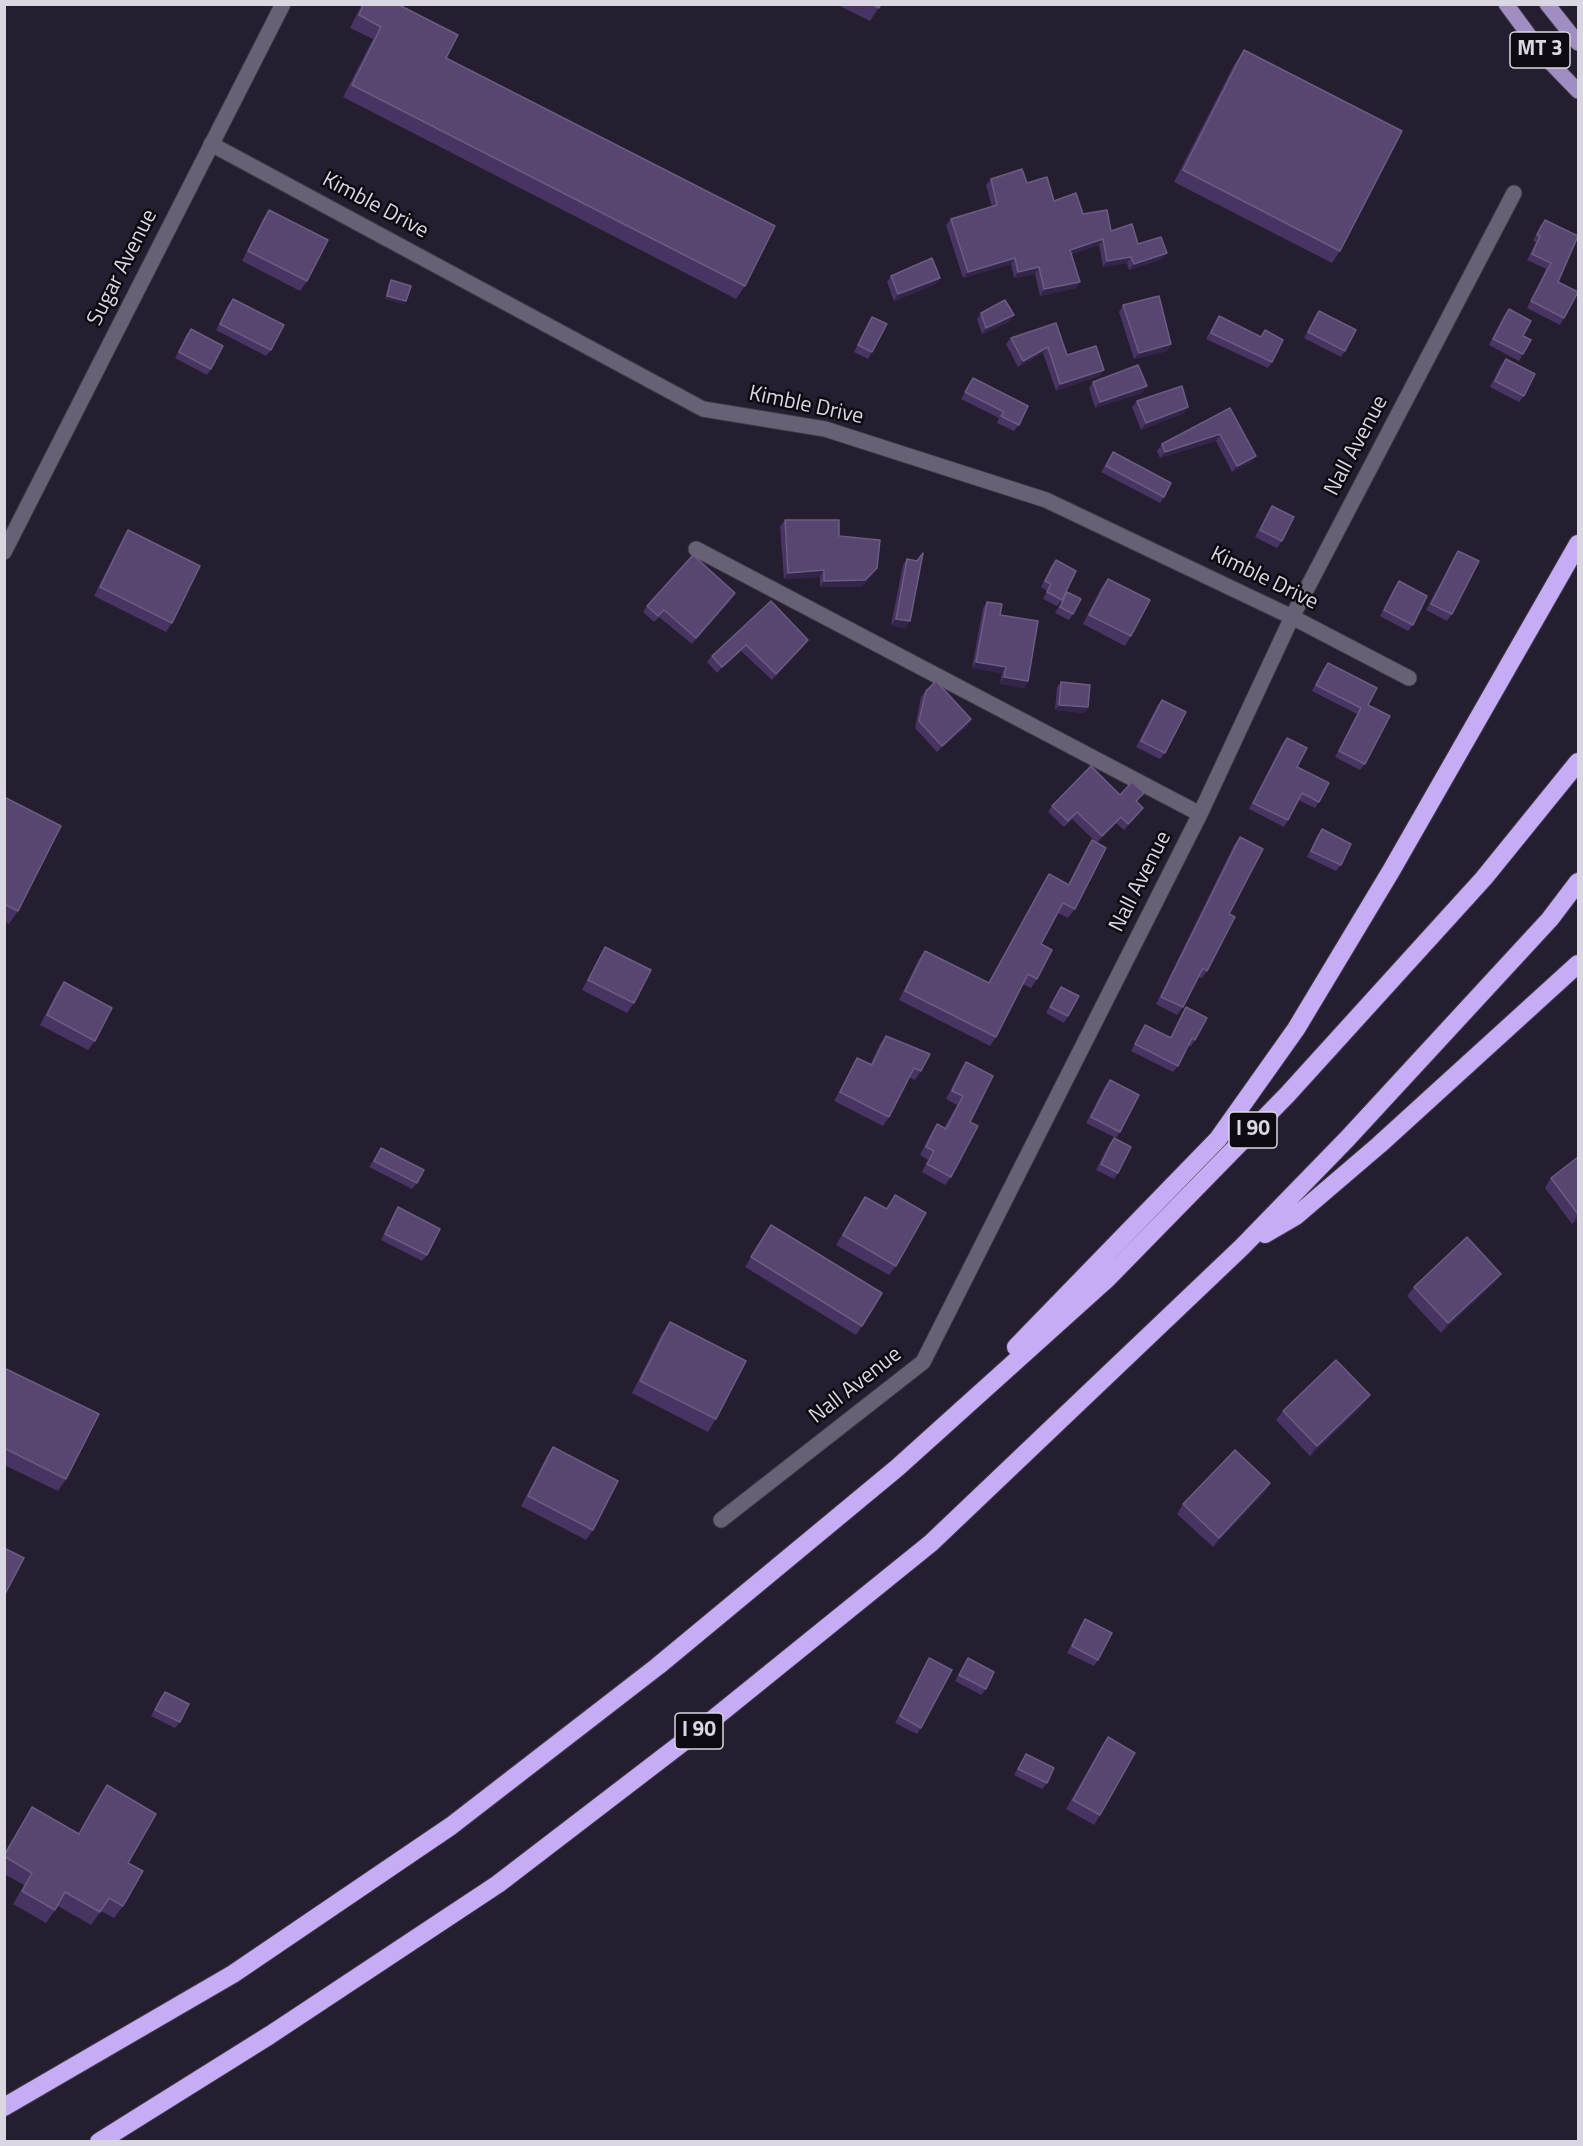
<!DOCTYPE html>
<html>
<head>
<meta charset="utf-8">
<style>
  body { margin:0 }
  #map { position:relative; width:1583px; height:2146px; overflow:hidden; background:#251e30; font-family:"Titillium Web",sans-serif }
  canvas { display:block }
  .frame { position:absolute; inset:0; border:6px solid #dad6e2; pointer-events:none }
</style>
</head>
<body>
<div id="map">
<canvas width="1583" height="2146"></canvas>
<div class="frame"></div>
</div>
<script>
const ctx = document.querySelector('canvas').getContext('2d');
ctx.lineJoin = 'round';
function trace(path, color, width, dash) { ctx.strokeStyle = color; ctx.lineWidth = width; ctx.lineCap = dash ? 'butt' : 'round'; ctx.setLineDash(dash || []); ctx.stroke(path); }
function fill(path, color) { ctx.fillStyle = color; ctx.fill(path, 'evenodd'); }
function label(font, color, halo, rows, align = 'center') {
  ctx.font = font + ' "Titillium Web",sans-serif'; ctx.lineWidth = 5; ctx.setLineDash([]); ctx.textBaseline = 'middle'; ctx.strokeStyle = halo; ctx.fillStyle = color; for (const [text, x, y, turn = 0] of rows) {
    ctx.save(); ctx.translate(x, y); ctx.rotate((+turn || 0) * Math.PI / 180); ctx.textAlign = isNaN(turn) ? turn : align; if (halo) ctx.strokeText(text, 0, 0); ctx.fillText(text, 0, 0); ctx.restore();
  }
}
const street = new Path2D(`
  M211,144L703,409L825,429L1046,500L1292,617L1409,678
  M696,549L1200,814
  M721,1520L923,1362L1200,814L1292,617L1514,193`);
const secondary = new Path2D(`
  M4,552L283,4`);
const primary = new Path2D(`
  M1506,4L1545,57L1578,91
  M1547,4L1578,43`);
const highway = new Path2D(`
  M1265,1234L1296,1216L1379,1145L1578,964
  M1016,1347L1218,1139L1296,1029L1391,871L1578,544
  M4,2107L233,1974L451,1826L658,1666L897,1468L1108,1278L1287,1095L1484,878L1578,762
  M99,2142L270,2035L498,1884L712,1720L931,1543L1242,1247L1347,1139L1550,919L1578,882`);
trace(street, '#3f3948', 17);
trace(secondary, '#3f3948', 17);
trace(primary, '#3f3948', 17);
trace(highway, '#3f3948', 20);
trace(street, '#686176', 15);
trace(secondary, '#686176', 15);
trace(primary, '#a08ec2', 15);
trace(highway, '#c6acf5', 18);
fill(new Path2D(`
  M362,4H397L446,58L745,286L736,299L343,97L373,39L350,28Z
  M836,4H881L870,21Z
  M1244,50L1340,251L1332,263L1174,182L1235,63Z
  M991,179L1027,183L1054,201L1083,214L1111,231L1138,244L1162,259L1129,270L1127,263L1103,267L1099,245L1072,254L1076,288L1040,296L1035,274L1014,278L1011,264L963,278L946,225L951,219L992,207L986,185Z
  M269,210L307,281L300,291L242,261L263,219Z
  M1545,220L1564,318L1560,325L1527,308L1546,269L1527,260L1536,242L1533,241L1540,226Z
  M891,276L936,284L894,301L887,282Z
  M391,280L406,301L404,304L385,299L389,283Z
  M233,299L271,350L266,356L216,330L228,305Z
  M1123,305L1171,344L1167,351L1134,359L1119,312Z
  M1509,309L1523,336V354L1519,361L1489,345L1504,315Z
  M1319,311L1345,351L1341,357L1304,338L1314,318Z
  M981,313L1009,322L982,334L977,319Z
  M1219,316L1260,337L1265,330L1272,362L1268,368L1206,339L1215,322Z
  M872,317V352L868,359L854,352L868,323Z
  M1056,323L1067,355L1104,370L1099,376L1056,391L1043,353L1018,367L1006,344L1011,338Z
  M191,329L211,369L207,375L175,358L186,335Z
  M1506,359L1524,396L1519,402L1490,387L1501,365Z
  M973,378L1019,425L1014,431L997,423L999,418L961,399Z
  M1093,382L1142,393L1095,408L1089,388Z
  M1137,401L1188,407L1184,413L1141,430L1132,407Z
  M1230,408L1256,456L1251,462L1232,472L1216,441L1160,458L1157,451L1162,444Z
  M1113,452L1164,497L1160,503L1101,472Z
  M1272,506L1282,541L1277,548L1255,537L1268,512Z
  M785,520L839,536L873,574L861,587H820V577L784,579L780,526Z
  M128,530L172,623L166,632L94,596L122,540Z
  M1458,551L1452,614L1447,621L1426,610L1454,557Z
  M907,559L906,628L891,625L903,565Z
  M1056,560L1062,600L1057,606L1043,599L1047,591L1041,587L1051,566Z
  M1108,579L1131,636L1125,646L1083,624L1101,588Z
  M1399,581L1413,625L1408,631L1380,616L1394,588Z
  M1067,592L1073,614L1069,620L1055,613Z
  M731,600L692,644L659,617L654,622L643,612L647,606Z
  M771,601L808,640L804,646L772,680L741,651L717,673L707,662L712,656Z
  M987,602L1000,615L1028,681L1024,688L1000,684L1002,673L972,668L983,608Z
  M1328,663L1368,705L1365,764L1360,770L1335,757L1357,714L1312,691L1323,669Z
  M1061,682L1088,707L1084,713L1055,710L1057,687Z
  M926,691L971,719L967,726L937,752L915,728L921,697Z
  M1162,700L1165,753L1160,759L1136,747L1157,706Z
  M1287,738L1297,767L1319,802L1315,808L1298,800L1288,820L1284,827L1249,809L1282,744Z
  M1120,795L1139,799L1137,802L1143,808L1139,814L1124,830L1116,823L1097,843L1072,819L1064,827L1048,812L1052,806Z
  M4,797L18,911L9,924L4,921Z
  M1322,829L1341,865L1336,871L1307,857L1317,836Z
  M1240,837L1229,914L1207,971L1202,978L1198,977L1183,1007L1177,1015L1156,1004L1234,845Z
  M1092,840L1075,909L1068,918L1058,913L1041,944L1037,979L1031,988L1023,984L996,1037L990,1046L899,1000L919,959L925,951L988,983L1043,883L1049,874L1068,884L1086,849Z
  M605,947L634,1003L627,1013L582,990L599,957Z
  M64,982L95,1041L88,1050L40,1025L57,992Z
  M1061,987L1068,1016L1064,1023L1046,1013Z
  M1186,1007L1195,1040L1191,1046L1188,1045L1178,1066L1173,1072L1131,1051L1141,1031L1145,1025L1170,1037L1182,1013Z
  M886,1036L921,1071L915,1080L909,1077L889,1117L883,1126L834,1101L852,1067L857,1058L870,1065L880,1044Z
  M966,1062L970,1122L951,1177L945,1185L922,1172L928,1160L920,1155L931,1133L937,1124L944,1128L957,1105L946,1099L960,1071Z
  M1110,1080L1120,1132L1116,1138L1086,1123L1105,1086Z
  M1114,1138L1118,1173L1114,1179L1096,1170L1109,1144Z
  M381,1148L417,1183L412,1189L369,1167Z
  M1578,1157V1220L1572,1224L1545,1188L1551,1178Z
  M895,1195L896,1266L889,1275L836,1245L859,1206L865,1197L886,1208Z
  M398,1207L427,1255L422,1261L381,1240L394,1214Z
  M771,1225L862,1326L856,1335L745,1267Z
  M1501,1274L1494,1283L1441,1333L1407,1296L1414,1287Z
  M670,1322L716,1419L708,1432L632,1393L661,1335Z
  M4,1368L66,1479L58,1491L4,1465Z
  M1364,1404L1310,1456L1276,1420L1283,1411Z
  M553,1447L593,1530L586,1540L521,1506L547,1456Z
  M1270,1483L1264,1493L1213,1547L1177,1514L1183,1504Z
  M1085,1619L1098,1660L1094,1666L1067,1653L1081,1625Z
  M929,1658L921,1728L917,1734L895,1723L925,1665Z
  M968,1658L986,1689L981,1695L955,1681Z
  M165,1692L180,1722L175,1728L151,1716L160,1698Z
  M1108,1737L1100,1815L1094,1825L1066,1809L1101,1747Z
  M1026,1754L1047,1783L1042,1789L1014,1775Z
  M107,1785L128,1863L123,1906L114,1918L101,1911L91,1925L58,1906L46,1923L13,1904L24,1885L4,1874V1853L24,1820L32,1807L78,1834L98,1798Z`), '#473463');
fill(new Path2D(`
  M1103,239L1099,245L1066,256L1070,250Z
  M1167,253L1162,259L1129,270L1134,264Z
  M1131,257L1127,263L1103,267L1107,261Z
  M1015,258L1011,264L963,278L968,272Z
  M1039,267L1035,274L1014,278L1018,272Z
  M940,278L936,284L894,301L898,294Z
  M1080,282L1076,288L1040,296L1044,289Z
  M387,296L406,301L404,304L385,299Z
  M1014,315L1009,322L982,334L986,328Z
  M1171,344L1167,351L1134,359L1139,353Z
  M1048,347L1043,353L1018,367L1023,361Z
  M1104,370L1099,376L1056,391L1060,384Z
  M1147,386L1142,393L1095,408L1100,402Z
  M1188,407L1184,413L1141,430L1146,423Z
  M1220,434L1216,441L1160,458L1165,452Z
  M1256,456L1251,462L1232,472L1237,466Z
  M877,568L873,574L861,587H820L824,581Z
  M824,570L820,577L784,579L788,573Z
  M735,593L731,600L692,644L696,638Z
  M896,619L910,621L906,628L891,625Z
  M808,640L804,646L772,680L776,674Z
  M746,645L741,651L717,673L722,667Z
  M976,662L1006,667L1002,673L972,668Z
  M1004,677L1028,681L1024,688L1000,684Z
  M1059,705L1088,707L1084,713L1055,710Z
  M971,719L967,726L937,752L942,746Z
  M1143,808L1139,814L1124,830L1128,824Z
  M1121,817L1116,823L1097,843L1102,836Z
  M1578,1215V1220L1572,1224Z
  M1501,1274L1494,1283L1441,1333L1448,1323Z
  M1370,1395L1364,1404L1310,1456L1317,1446Z
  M1270,1483L1264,1493L1213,1547L1219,1538Z`), '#332449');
const building = new Path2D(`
  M364,4H397L458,35L446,58L775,226L745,286L352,85L381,27L359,15Z
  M871,4H881L879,8Z
  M1244,50L1402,131L1340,251L1183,170Z
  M1022,169L1027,183L1047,177L1054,201L1076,193L1083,214L1107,210L1111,231L1132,224L1138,244L1161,237L1167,253L1134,264L1131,257L1107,261L1103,239L1070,250L1080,282L1044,289L1039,267L1018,272L1015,258L968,272L951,219L997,205L991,179Z
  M269,210L328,240L307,281L248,251Z
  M1545,220L1578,236L1558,282L1578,292L1564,318L1531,301L1551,263L1532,254L1540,236L1537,235Z
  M932,258L940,278L898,294L891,276Z
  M391,280L411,286L406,301L387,296Z
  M1159,296L1171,344L1139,353L1123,305Z
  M233,299L284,325L271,350L220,324Z
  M1005,300L1014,315L986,328L981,313Z
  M1509,309L1531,321L1523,336L1531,340L1523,354L1493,339Z
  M1319,311L1356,330L1345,351L1308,332Z
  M1219,316L1261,337L1265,330L1283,340L1272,362L1211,333Z
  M872,317L887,324L872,352L858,345Z
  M1056,323L1067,355L1096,346L1104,370L1060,384L1048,347L1023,361L1011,338Z
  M191,329L223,346L211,369L179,352Z
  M1506,359L1535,374L1524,396L1495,381Z
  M1138,365L1147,386L1100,402L1093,382Z
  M973,378L1028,406L1019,425L1001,416L1004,412L965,392Z
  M1182,386L1188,407L1146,423L1137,401Z
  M1230,408L1256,456L1237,466L1220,434L1165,452L1162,444Z
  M1113,452L1171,483L1164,497L1106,466Z
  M1272,506L1294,517L1282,541L1260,530Z
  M785,520H839V536L880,540L877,568L865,580L824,581V570L788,573Z
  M128,530L200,566L172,623L100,587Z
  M1458,551L1479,561L1452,614L1431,604Z
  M923,553L910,621L896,619L907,559L917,561Z
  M693,555L735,593L696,638L664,610L658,616L647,606Z
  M1056,560L1076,571L1062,600L1047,592L1051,584L1045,581Z
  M1108,579L1150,600L1131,636L1089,615Z
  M1399,581L1427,596L1413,625L1384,610Z
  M1067,592L1081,599L1073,614L1060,607Z
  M771,601L808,640L776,674L746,645L722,667L712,656Z
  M987,602L1002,604L1000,615L1038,621L1028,681L1004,677L1006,667L976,662Z
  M1328,663L1377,688L1368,705L1390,716L1365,764L1339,751L1361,708L1316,685Z
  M936,681L971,719L942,746L919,721L926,691Z
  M1061,682L1090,685L1088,707L1059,705Z
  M1162,700L1186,712L1165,753L1141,741Z
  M1287,738L1307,748L1297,767L1329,783L1319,802L1302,793L1288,820L1253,803Z
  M1091,766L1120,795L1132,782L1144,793L1136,801L1143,808L1128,824L1121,817L1102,836L1077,812L1068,821L1052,806Z
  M4,797L61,826L18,911L4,904Z
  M1322,829L1351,844L1341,865L1311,851Z
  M1240,837L1263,849L1229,914L1235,917L1207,971L1203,968L1183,1007L1161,997Z
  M1092,840L1106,848L1075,909L1063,903L1041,944L1052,950L1037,979L1028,974L996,1037L905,991L925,951L989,983L1049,874L1069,885Z
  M605,947L651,970L634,1003L588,980Z
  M64,982L112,1008L95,1041L47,1015Z
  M1061,987L1079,996L1068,1016L1050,1007Z
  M1186,1007L1207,1018L1195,1040L1192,1038L1178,1066L1135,1044L1145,1025L1171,1038Z
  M886,1036L930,1054L921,1071L914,1068L889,1117L840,1092L857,1058L872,1065Z
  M966,1062L993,1076L970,1122L978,1126L951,1177L927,1164L934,1151L926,1147L937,1124L946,1129L963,1096L952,1091Z
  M1110,1080L1139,1095L1120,1132L1091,1117Z
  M1114,1138L1131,1147L1118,1173L1101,1164Z
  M381,1148L424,1170L417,1183L374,1161Z
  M1578,1157V1214L1551,1178Z
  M895,1195L926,1213L896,1266L843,1235L865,1197L887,1209Z
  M398,1207L440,1229L427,1255L385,1234Z
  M771,1225L882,1293L862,1326L751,1257Z
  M1467,1237L1501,1274L1448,1323L1414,1287Z
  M670,1322L746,1361L716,1419L640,1381Z
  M1336,1360L1370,1395L1317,1446L1283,1411Z
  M4,1368L99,1414L66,1479L4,1448Z
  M553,1447L618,1481L593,1530L528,1496Z
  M1235,1450L1270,1483L1219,1538L1183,1504Z
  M4,1548L24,1558L4,1596Z
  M1085,1619L1112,1633L1098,1660L1072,1646Z
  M929,1658L952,1670L921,1728L900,1716Z
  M968,1658L994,1672L986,1689L959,1675Z
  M165,1692L189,1704L180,1722L155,1710Z
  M1108,1737L1135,1753L1100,1815L1073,1800Z
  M1026,1754L1054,1768L1047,1783L1018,1769Z
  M107,1785L156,1814L128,1863L143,1871L123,1906L109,1898L100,1912L65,1892L55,1910L22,1891L32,1873L4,1856L32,1807L79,1834Z`);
fill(building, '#574670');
trace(building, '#6b5c82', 1.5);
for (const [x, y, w] of [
  [1540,50,60],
  [1253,1130,48],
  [699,1731,48]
]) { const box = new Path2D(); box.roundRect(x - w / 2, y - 18, w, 36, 4.5); ctx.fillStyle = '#0d0a12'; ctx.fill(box); trace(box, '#dad6e2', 1.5); }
label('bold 21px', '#dad6e2', null, [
  ["MT 3",1540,50],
  ["I 90",1253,1130],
  ["I 90",699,1731]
]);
label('22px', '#dad6e2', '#0d0a12', [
  ["Kimble Drive",375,206,28],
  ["Sugar Avenue",123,268,-63],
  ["Kimble Drive",806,406,12],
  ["Nall Avenue",1357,446,-62],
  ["Kimble Drive",1264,579,26],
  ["Nall Avenue",1141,882,-63],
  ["Nall Avenue",856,1386,-38]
]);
</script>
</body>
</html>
